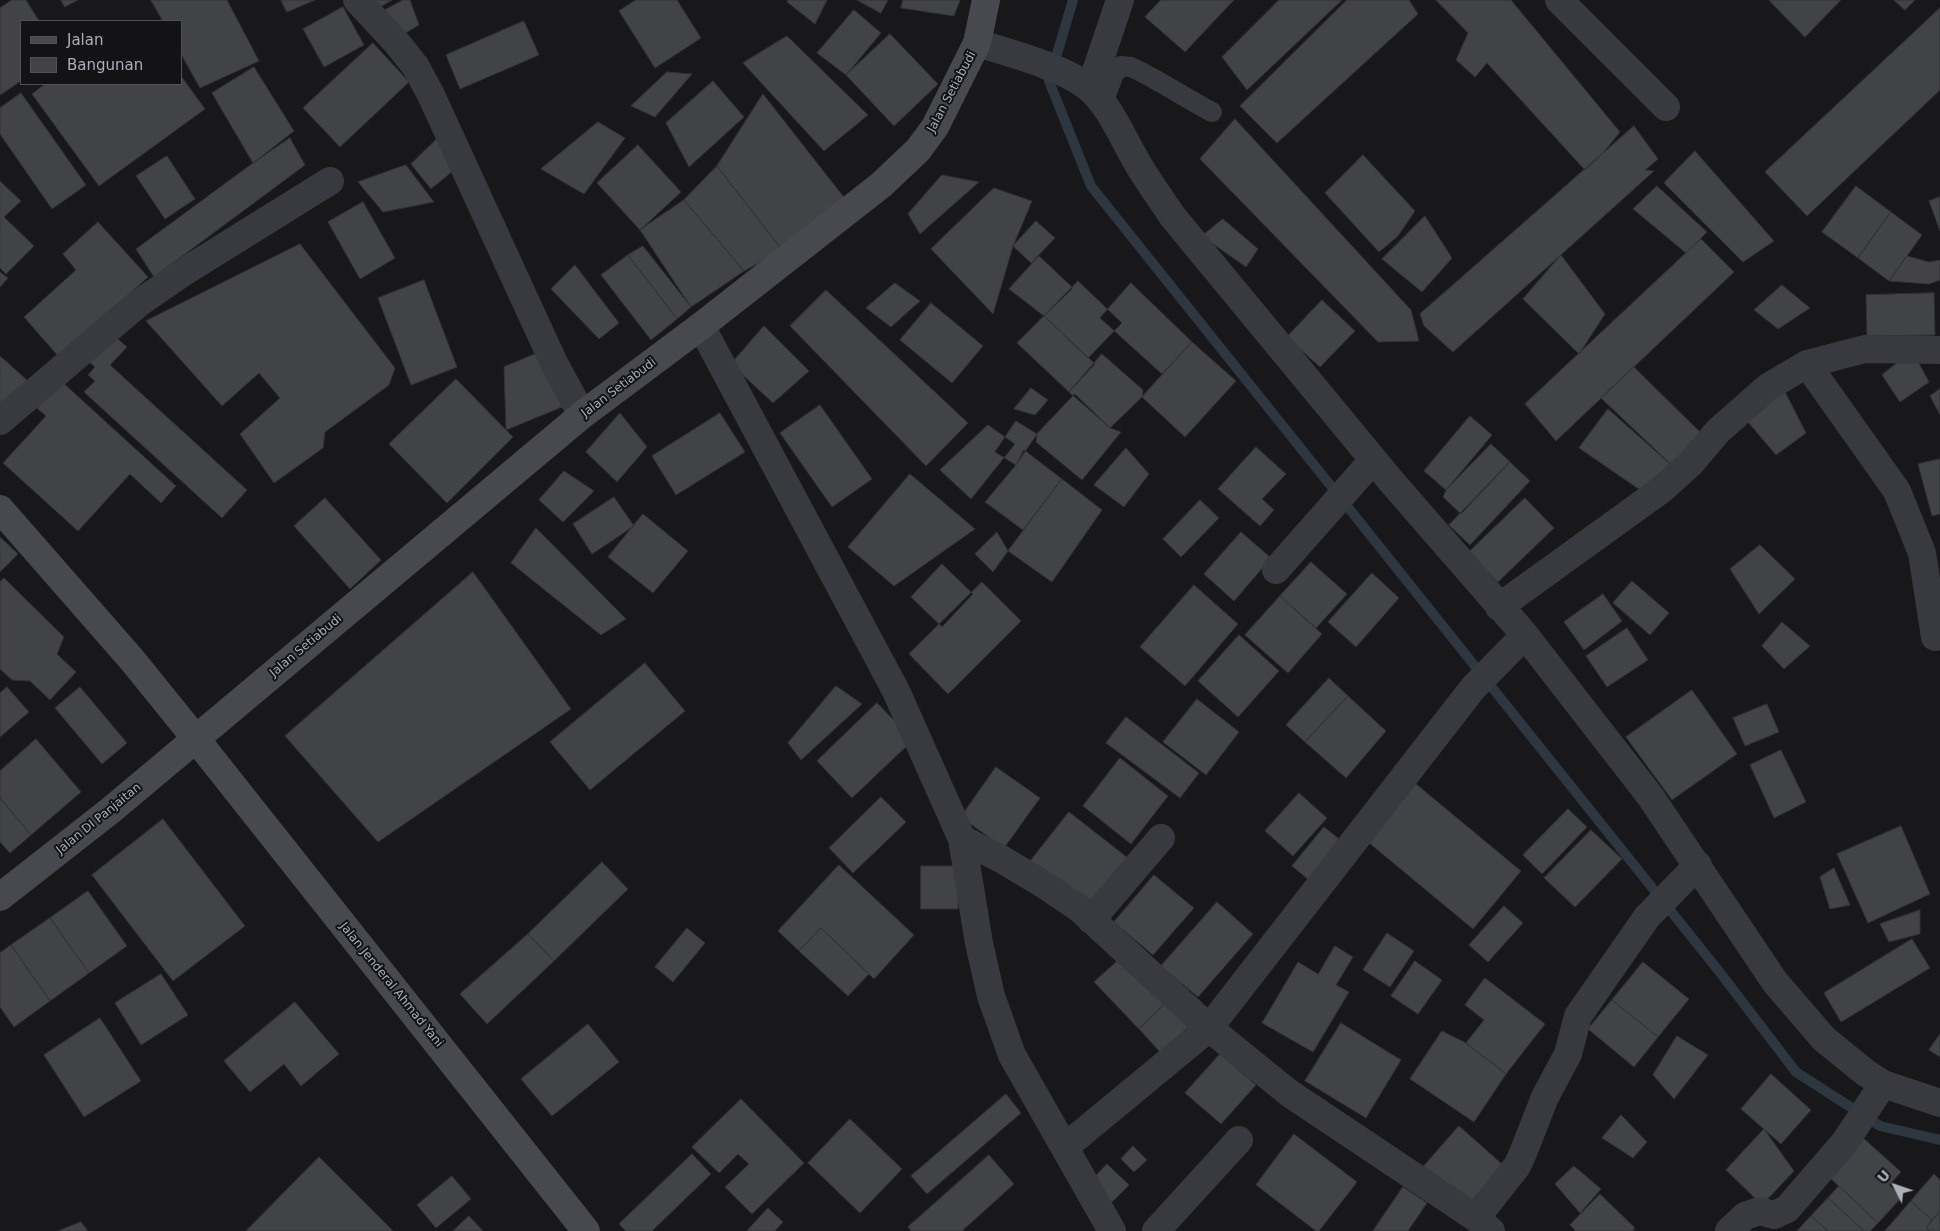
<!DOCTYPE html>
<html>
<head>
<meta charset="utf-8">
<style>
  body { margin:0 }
  #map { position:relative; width:1940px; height:1231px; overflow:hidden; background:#18181a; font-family:"DejaVu Sans",sans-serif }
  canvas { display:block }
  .legend { position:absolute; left:20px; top:20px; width:162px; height:65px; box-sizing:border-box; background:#131315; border:1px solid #4f5157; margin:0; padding:6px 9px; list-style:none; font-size:15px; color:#aaafba }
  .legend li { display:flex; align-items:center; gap:10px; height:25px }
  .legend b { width:25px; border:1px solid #4f5157 }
  .north { position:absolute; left:1870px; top:1161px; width:50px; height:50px; -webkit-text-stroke:4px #131315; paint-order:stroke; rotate:311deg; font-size:14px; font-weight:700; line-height:20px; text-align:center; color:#aaafba }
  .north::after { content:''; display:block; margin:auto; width:18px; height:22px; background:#aaafba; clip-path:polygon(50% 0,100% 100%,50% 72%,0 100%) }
</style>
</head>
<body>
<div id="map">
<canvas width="1940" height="1231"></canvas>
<ul class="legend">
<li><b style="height:6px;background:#47494f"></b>Jalan</li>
<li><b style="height:14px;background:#424347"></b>Bangunan</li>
</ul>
<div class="north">U</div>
</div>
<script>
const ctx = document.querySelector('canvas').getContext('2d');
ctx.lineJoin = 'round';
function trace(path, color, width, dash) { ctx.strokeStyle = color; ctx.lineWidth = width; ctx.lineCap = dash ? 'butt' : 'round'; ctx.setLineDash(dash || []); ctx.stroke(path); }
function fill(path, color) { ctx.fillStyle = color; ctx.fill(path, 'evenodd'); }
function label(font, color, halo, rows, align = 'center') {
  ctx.font = font + ' "DejaVu Sans",sans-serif'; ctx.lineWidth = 4; ctx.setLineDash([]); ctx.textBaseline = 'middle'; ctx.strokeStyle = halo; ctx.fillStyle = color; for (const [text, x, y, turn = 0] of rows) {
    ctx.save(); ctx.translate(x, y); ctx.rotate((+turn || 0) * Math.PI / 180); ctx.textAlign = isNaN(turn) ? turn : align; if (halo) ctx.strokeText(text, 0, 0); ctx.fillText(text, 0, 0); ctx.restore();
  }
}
trace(new Path2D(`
  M1073,0L1049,81L1091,186L1718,970L1796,1072L1880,1126L1940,1140`), '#2e373f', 10);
const building = new Path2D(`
  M12,0H26L39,21H21V81L0,95V8Z
  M61,0H78L65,7Z
  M151,0H227L259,61L200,88L181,54V21H163Z
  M281,0H315L287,12Z
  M367,0H392L375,10Z
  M403,0H410L419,25L402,35L385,10Z
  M636,0H677L701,38L655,68L619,11Z
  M788,0H827L815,24L787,2Z
  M857,0H888L881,13Z
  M903,0H960L954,16L901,8Z
  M1161,0H1234L1185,52L1145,17Z
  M1279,0H1342L1247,90L1222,57Z
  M1347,0H1409L1418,14L1277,143L1240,106Z
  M1436,0H1511L1620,132L1602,154L1585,170L1487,63L1475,77L1456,60L1468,33Z
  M1769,0H1841L1805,37Z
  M1894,0H1915L1905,10Z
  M343,7L364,45L324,67L303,29Z
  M1940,8V90L1807,216L1765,172Z
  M854,10L881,33L846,75L817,53Z
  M524,21L539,55L460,89L446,55Z
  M890,34L938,84L894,126L846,75Z
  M787,36L868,115L824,151L743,63Z
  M373,43L409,82L340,147L303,108Z
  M254,67L294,131L253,163L212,93Z
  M667,72L692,74L655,117L631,106Z
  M181,76L205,109L99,186L32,94L45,84H181Z
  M713,81L744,117L689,167L666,123Z
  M21,93L86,185L52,209L0,134V108Z
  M763,94L846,200L782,250L717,166Z
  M1235,119L1411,310L1419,341L1378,342L1200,159Z
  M598,122L625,138L584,194L541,169Z
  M1634,126L1658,159L1645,170L1654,171L1453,352L1424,326L1420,314Z
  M442,134L459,166L431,189L411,164Z
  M290,138L305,165L154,277L136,249L253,163Z
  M638,145L681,192L640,230L597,183Z
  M1695,151L1774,241L1743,262L1664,183Z
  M1363,155L1415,211L1398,236L1379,252L1325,193Z
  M167,156L195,199L165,219L136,176Z
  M406,165L434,202L383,212L358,182Z
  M717,166L782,250L744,271L684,200Z
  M942,175L979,182L920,234L908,214Z
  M0,181L21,201L4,217L34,246L6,274L0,268Z
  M1657,186L1707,232L1686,253L1633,209Z
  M1856,186L1891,212L1858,258L1822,232Z
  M994,188L1032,201L1013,246L993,314L931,249Z
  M1940,197V231L1929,201Z
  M684,200L744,271L691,307L640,230Z
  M363,202L395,258L360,279L328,222Z
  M1891,212L1922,235L1889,281L1858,258Z
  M1425,216L1452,258L1422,292L1382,259Z
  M1223,219L1258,249L1246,267L1202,236Z
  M1036,221L1055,238L1031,263L1013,246Z
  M98,222L148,277L59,357L24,317L76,270L63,254Z
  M1701,239L1734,272L1556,441L1525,404Z
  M300,244L395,368L389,385L325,432L323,448L274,483L240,434L280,398L259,373L222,406L146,321Z
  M643,246L691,307L677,319L628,255Z
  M628,255L677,319L651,340L601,275Z
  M1561,255L1605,314L1579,354L1523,299Z
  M1039,256L1073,288L1044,316L1009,289Z
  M1907,256L1929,262L1940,260V280L1929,284L1889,281Z
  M575,265L619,323L599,339L551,289Z
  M0,272L8,278L0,287Z
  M424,280L457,367L411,385L378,298Z
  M1078,281L1122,323L1088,358L1044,316Z
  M895,283L920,301L891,327L866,308Z
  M1131,283L1192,342L1162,374L1100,318Z
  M1782,285L1810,308L1778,329L1754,310Z
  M826,290L968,423L926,466L790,326Z
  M1934,293L1935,335L1867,336L1866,295Z
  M1322,300L1355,331L1320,367L1287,337Z
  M931,303L983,346L952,383L900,340Z
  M1044,316L1095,364L1069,392L1017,343Z
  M764,326L809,371L773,403L731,364Z
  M112,334L127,347L110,365L247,490L222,518L84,392L95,381L88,375L95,367L88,361Z
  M1192,342L1236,381L1185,437L1142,397Z
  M1912,351L1929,382L1900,402L1882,375Z
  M540,352L562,407L506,430L504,367Z
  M1102,354L1143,390L1142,397L1110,428L1069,392Z
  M0,356L28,381L0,413Z
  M1634,367L1704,436L1679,472L1601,398Z
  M456,379L513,437L447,503L389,444Z
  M61,381L176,486L161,503L130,474L78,531L3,463L46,416L37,408Z
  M1031,388L1048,400L1035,415L1014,409Z
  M1783,388L1806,433L1776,455L1748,422Z
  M1940,389V415L1930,396Z
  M1075,394L1110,428L1121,432L1082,480L1036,442L1037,434Z
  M820,405L872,479L832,507L780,433Z
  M1608,409L1679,472L1646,494L1579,448Z
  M620,413L647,447L617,482L586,452Z
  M720,413L745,452L676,495L652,456Z
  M1470,416L1492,435L1446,490L1424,471Z
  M1016,421L1037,434L1016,465L995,452Z
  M988,425L1015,444L971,499L940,470Z
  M1491,444L1510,462L1461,514L1443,497L1446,490Z
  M1256,447L1286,474L1262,499L1274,510L1260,526L1218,489Z
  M1126,448L1149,474L1124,507L1094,485Z
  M1024,450L1062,479L1023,530L985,502L1016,465Z
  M1940,459V514L1932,516L1918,464Z
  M1510,462L1530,481L1470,545L1449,525Z
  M564,471L594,491L563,522L539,500Z
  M910,474L975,529L894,586L848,547Z
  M1062,479L1102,510L1052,582L1008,551Z
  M614,497L634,526L592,554L573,524Z
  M325,498L381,560L350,589L294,526Z
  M1525,498L1554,528L1498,582L1469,552Z
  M1200,500L1219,518L1181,557L1163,539Z
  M643,514L688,551L653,593L608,557Z
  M536,528L626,619L601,635L511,563Z
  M997,532L1008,551L993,572L975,554Z
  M1241,532L1271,558L1234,601L1204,574Z
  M0,537L18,554L0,572Z
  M1760,545L1795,579L1759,614L1730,569Z
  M1311,562L1347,594L1316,628L1280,596Z
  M942,564L973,594L942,627L911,597Z
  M473,572L571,709L378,842L285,736Z
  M1372,573L1399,598L1356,647L1328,622Z
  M4,578L64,637L57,654L76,672L50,700L30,681L12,680L0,669V582Z
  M1632,581L1669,613L1650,635L1613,603Z
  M982,582L1021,621L948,694L909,654Z
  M1194,585L1238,624L1185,686L1140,647Z
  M1603,594L1622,621L1584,650L1564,622Z
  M1280,596L1322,634L1288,673L1245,635Z
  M1782,622L1810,646L1784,669L1762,646Z
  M1627,628L1648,660L1607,687L1586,656Z
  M1239,635L1279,671L1238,717L1198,681Z
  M645,663L685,711L590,790L550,742Z
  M1329,678L1348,696L1305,742L1286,725Z
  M836,686L862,704L801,760L788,743Z
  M7,687L29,712L0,737V693Z
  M80,687L127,743L102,764L55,708Z
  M1692,690L1737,754L1672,800L1626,737Z
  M1348,696L1386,731L1346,778L1305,742Z
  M1197,699L1239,732L1206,775L1163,742Z
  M877,703L913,740L852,798L817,761Z
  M1767,704L1779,732L1745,746L1733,718Z
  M1126,717L1199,773L1180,798L1106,743Z
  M36,739L81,792L31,835L0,798V771Z
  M1781,750L1806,802L1774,818L1750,765Z
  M1120,758L1168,796L1131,844L1083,806Z
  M996,767L1040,798L1004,848L961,817Z
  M1416,784L1521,871L1473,929L1368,842Z
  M1299,793L1327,818L1293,856L1265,831Z
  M881,797L906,822L853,873L829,848Z
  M0,798L31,835L10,853L0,842Z
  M1568,809L1587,827L1542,874L1523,855Z
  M1069,812L1128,858L1086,909L1028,864Z
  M163,819L245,926L173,981L92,875Z
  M1901,826L1930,894L1868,923L1837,854Z
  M1324,827L1347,845L1314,884L1292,866Z
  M1591,830L1622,859L1575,907L1544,878Z
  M602,862L628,889L554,961L528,934Z
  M839,865L914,935L874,979L821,928L799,951L778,931Z
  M921,866H959L958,909H921Z
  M1834,868L1850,905L1830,909L1820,877Z
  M1154,875L1194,908L1153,955L1114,922Z
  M88,891L127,946L89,973L50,918Z
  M1217,902L1253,934L1198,997L1161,966Z
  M1504,906L1523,923L1488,962L1469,945Z
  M1920,910V934L1889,942L1880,924Z
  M50,918L89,973L50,1001L11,945Z
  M687,928L705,943L673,982L655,967Z
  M821,928L869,974L848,996L799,951Z
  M1387,933L1414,951L1390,987L1363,970Z
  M528,934L554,961L487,1024L460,994Z
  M1912,939L1930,968L1841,1022L1824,993Z
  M11,945L50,1001L14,1027L0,1007V953Z
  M1335,946L1353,957L1336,985L1349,992L1313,1052L1262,1023L1298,962L1318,974Z
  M1122,957L1166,1003L1139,1029L1094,982Z
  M1415,961L1442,980L1418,1014L1391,996Z
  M1643,962L1689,999L1658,1037L1612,1000Z
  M161,974L188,1015L141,1045L115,1003Z
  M1485,978L1545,1024L1506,1074L1466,1043L1484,1020L1465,1005Z
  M1612,1000L1658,1037L1634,1067L1588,1029Z
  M295,1002L339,1054L301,1086L284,1064L250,1092L224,1061Z
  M1166,1003L1188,1027L1161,1053L1139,1029Z
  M100,1018L141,1081L84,1117L44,1055Z
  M1341,1023L1401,1060L1366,1118L1305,1081Z
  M588,1024L619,1062L552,1116L521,1079Z
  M1442,1031L1466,1043L1506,1074L1474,1122L1410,1079Z
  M1940,1034V1057L1929,1050Z
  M1677,1036L1708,1055L1674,1099L1653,1075Z
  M1220,1054L1256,1085L1221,1124L1185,1093Z
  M1771,1074L1811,1110L1781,1144L1741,1109Z
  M1006,1094L1021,1113L927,1194L911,1176Z
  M741,1099L804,1163L752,1214L725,1187L749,1164L738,1154L719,1173L692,1147Z
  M1621,1115L1647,1142L1633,1158L1602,1138Z
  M850,1119L902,1169L860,1213L808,1163Z
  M1459,1126L1503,1165L1467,1206L1423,1167Z
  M1764,1129L1794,1171L1762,1205L1726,1170Z
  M1294,1134L1357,1182L1319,1231H1316L1256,1185Z
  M1861,1136L1901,1172L1889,1185L1902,1197L1878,1223L1826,1174Z
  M1133,1146L1147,1160L1134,1172L1121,1159Z
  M692,1154L711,1174L652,1231H626L619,1224Z
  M989,1155L1014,1184L962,1231H911L908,1227Z
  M319,1157L393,1231H246Z
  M1107,1164L1129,1185L1111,1203L1090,1182Z
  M1574,1166L1601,1189L1580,1213L1555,1184Z
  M1934,1174L1940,1180V1211L1932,1220L1911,1201Z
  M452,1176L471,1199L436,1228L417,1205Z
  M1839,1186L1878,1223L1870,1231H1864L1828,1198Z
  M1403,1187L1427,1203L1408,1231H1373Z
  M1600,1194L1635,1228L1633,1231H1576L1570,1225Z
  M1828,1198L1864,1231H1828L1811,1216Z
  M1911,1201L1932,1220L1926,1228L1930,1231H1885Z
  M768,1208L783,1222L775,1231H747Z
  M1940,1211V1231H1930L1926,1228Z
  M469,1216L483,1231H453Z
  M1811,1216L1828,1231H1797Z
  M81,1222L88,1231H58Z`);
fill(building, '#424347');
trace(building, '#323236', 1);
trace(new Path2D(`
  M1103,103L1114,74L1121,66L1131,67C1159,80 1185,98 1212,112`), '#393a3f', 20);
trace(new Path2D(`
  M357,0L397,43L416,67L431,95L554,363L582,415
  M1559,0L1666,107
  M977,43C1009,53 1065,67 1090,89C1112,108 1125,144 1141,169C1151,185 1162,201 1173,217L1391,481L1525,635L1650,796L1775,982L1824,1039L1866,1073L1883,1084L1940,1103
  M1090,89L1120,0
  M701,326L896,691L962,839L979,943L991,996L1012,1055L1112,1231
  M1807,364L1897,491L1922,553L1935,637
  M0,421L139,303L187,270L330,181
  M1276,570L1373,460
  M1499,607L1661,490L1691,463L1718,431L1768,387L1807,364L1865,349L1940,350
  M962,839L1003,860L1043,884L1080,909L1209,1028L1289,1093L1476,1218L1491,1231
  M1091,920L1161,838
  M1065,1147L1209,1028L1473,688L1525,635
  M1476,1218L1517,1166L1523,1153L1545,1097L1568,1054L1578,1016L1647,917L1698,865
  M1156,1231L1239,1140
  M1729,1231L1745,1216L1759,1211L1774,1215L1787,1209L1845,1142L1883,1084`), '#393a3f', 28);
trace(new Path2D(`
  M0,509L133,661L196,739L586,1231
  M0,897L111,810L582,415L701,326L881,185L918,150L935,127L977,43L986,0`), '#47494f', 28);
label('12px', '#aaafba', '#131315', [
  ["Jalan Setiabudi",952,92,-62],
  ["Jalan Setiabudi",619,388,-37],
  ["Jalan Setiabudi",306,646,-40],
  ["Jalan DI Panjaitan",99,819,-39],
  ["Jalan Jenderal Ahmad Yani",391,985,51]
]);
</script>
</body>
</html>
